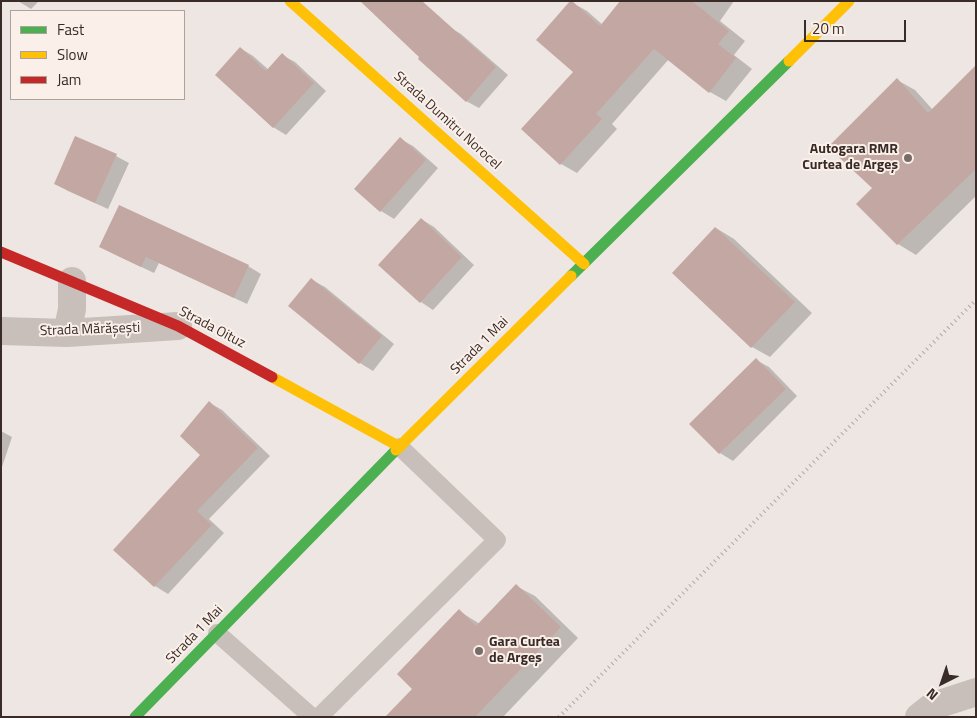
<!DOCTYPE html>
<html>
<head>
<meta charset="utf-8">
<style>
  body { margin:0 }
  #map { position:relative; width:977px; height:718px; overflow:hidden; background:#eee6e2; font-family:"Titillium Web",sans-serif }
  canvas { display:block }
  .frame { position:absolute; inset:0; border:2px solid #392b28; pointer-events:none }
  .legend { position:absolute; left:10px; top:10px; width:175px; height:90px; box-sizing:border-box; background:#fbf0e9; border:1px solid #ada19c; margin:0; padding:6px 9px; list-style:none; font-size:15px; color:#392b28 }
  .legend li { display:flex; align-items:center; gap:10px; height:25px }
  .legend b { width:25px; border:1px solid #ada19c }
  .north { position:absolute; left:917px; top:658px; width:50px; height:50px; -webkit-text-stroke:4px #fbf0e9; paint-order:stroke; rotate:221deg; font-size:14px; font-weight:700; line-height:20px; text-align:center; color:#392b28 }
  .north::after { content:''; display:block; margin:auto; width:18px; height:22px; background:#392b28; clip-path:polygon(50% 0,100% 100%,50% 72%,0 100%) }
  .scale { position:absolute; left:804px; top:20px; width:102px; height:22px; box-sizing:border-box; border:2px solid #392b28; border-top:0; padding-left:6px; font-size:15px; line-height:18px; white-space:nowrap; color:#392b28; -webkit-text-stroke:4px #fbf0e9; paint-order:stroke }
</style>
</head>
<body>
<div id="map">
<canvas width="977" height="718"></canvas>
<div class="frame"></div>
<ul class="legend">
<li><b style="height:6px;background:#4caf50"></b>Fast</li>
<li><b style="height:6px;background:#ffc107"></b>Slow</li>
<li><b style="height:6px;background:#c62828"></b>Jam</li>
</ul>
<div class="north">N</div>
<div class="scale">20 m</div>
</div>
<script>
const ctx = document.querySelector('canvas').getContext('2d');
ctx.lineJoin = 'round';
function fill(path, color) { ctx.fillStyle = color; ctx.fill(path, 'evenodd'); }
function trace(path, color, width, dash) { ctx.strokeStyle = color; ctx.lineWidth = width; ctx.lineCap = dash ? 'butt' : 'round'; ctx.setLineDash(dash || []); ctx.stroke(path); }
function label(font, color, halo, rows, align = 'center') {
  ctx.font = font + ' "Titillium Web",sans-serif'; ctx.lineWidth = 4; ctx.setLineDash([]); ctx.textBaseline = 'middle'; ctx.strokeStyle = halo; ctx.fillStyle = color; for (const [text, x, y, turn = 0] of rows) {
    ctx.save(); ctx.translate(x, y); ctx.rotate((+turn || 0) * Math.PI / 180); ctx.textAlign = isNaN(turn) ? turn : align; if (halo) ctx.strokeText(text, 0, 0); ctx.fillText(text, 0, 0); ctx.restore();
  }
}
fill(new Path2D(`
  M18,1H39L31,9Z
  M621,1H734L720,21L745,41L734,55L752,69L726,101L710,92L669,59L612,124L617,129L577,173L561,164L574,72L571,2L587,11L603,25Z
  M449,27L461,34L508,75L479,108L466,101Z
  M240,48L253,56L269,70L282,55L295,62L326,91L286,135L273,127Z
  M976,67V196L916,255L898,244L873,188L897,80L915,90L933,110Z
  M76,137L116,156L129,163L108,209L68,191L56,184Z
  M400,139L413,146L438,168L394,219L381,211L356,189Z
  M421,219L434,227L474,265L433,310L421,302Z
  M716,228L734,239L812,313L770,357L752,347Z
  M101,247L248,266L261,274L247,304L159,263L154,273L114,254Z
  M312,280L325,287L394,344L373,371L360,363L290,306Z
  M756,360L769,367L797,396L733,461L720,453L691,424Z
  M210,403L222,410L270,456L209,519L224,533L168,594L155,586L115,549L201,455Z
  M1,431L12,437L1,470Z
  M516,586L535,596L578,638L503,717H387L414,689L459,611L480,624Z`), '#0003');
fill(new Path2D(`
  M360,1H422L496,67L466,102L418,59L419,57Z
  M570,1H572L600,26L620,1H692L729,31L718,44L736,58L709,93L654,49L596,114L602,119L560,165L521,129L573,72L536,40Z
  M240,47L266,71L282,53L314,83L273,128L215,75Z
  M976,65V169L897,245L856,204L872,188L828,147L897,78L928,113Z
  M75,136L117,154L95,203L54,184Z
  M400,137L426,160L380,212L354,189Z
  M119,205L249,265L234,298L146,257L141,267L99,247Z
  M421,218L462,257L420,303L378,265Z
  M715,227L795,302L751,348L672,273Z
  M311,278L382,336L359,364L288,306Z
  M756,358L786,389L719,454L689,424Z
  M209,401L258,448L197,511L212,525L154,587L113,550L200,455L180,436Z
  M516,584L561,627L475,717H385L412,689L397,674L459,609L476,626Z`), '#c3a7a2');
trace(new Path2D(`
  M217,633L312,717
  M319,717L497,540L400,447`), '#c8bfba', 18);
trace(new Path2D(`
  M1,331L67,333L178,326
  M67,333L72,309V281
  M919,717L933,706L976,692`), '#c8bfba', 28);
trace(new Path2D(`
  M571,276L789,61
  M135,717L396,450`), '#4caf50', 11);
trace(new Path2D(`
  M290,1L584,264
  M789,61L849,1
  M272,377L400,447
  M396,450L571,276`), '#ffc107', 11);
trace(new Path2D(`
  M1,252L178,326L272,377`), '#c62828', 11);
trace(new Path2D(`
  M559,717L976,300`), '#afa8a5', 4, [1, 4]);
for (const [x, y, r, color] of [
  [908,158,5,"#786c69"],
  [479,651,5,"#786c69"]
]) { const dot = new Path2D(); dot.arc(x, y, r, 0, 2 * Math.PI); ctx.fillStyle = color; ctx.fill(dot); trace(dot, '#fbf0e9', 2); }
label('14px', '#392b28', '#fbf0e9', [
  ["Strada Dumitru Norocel",447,121,42],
  ["Strada Oituz",212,328,28],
  ["Strada Mărășești",90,330,-2],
  ["Strada 1 Mai",480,346,-45],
  ["Strada 1 Mai",195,635,-46]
]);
label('bold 14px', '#392b28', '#fbf0e9', [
  ["Autogara RMR",898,150],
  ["Curtea de Argeș",898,166],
  ["Gara Curtea",489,643,"left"],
  ["de Argeș",489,659,"left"]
], 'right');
</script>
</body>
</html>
